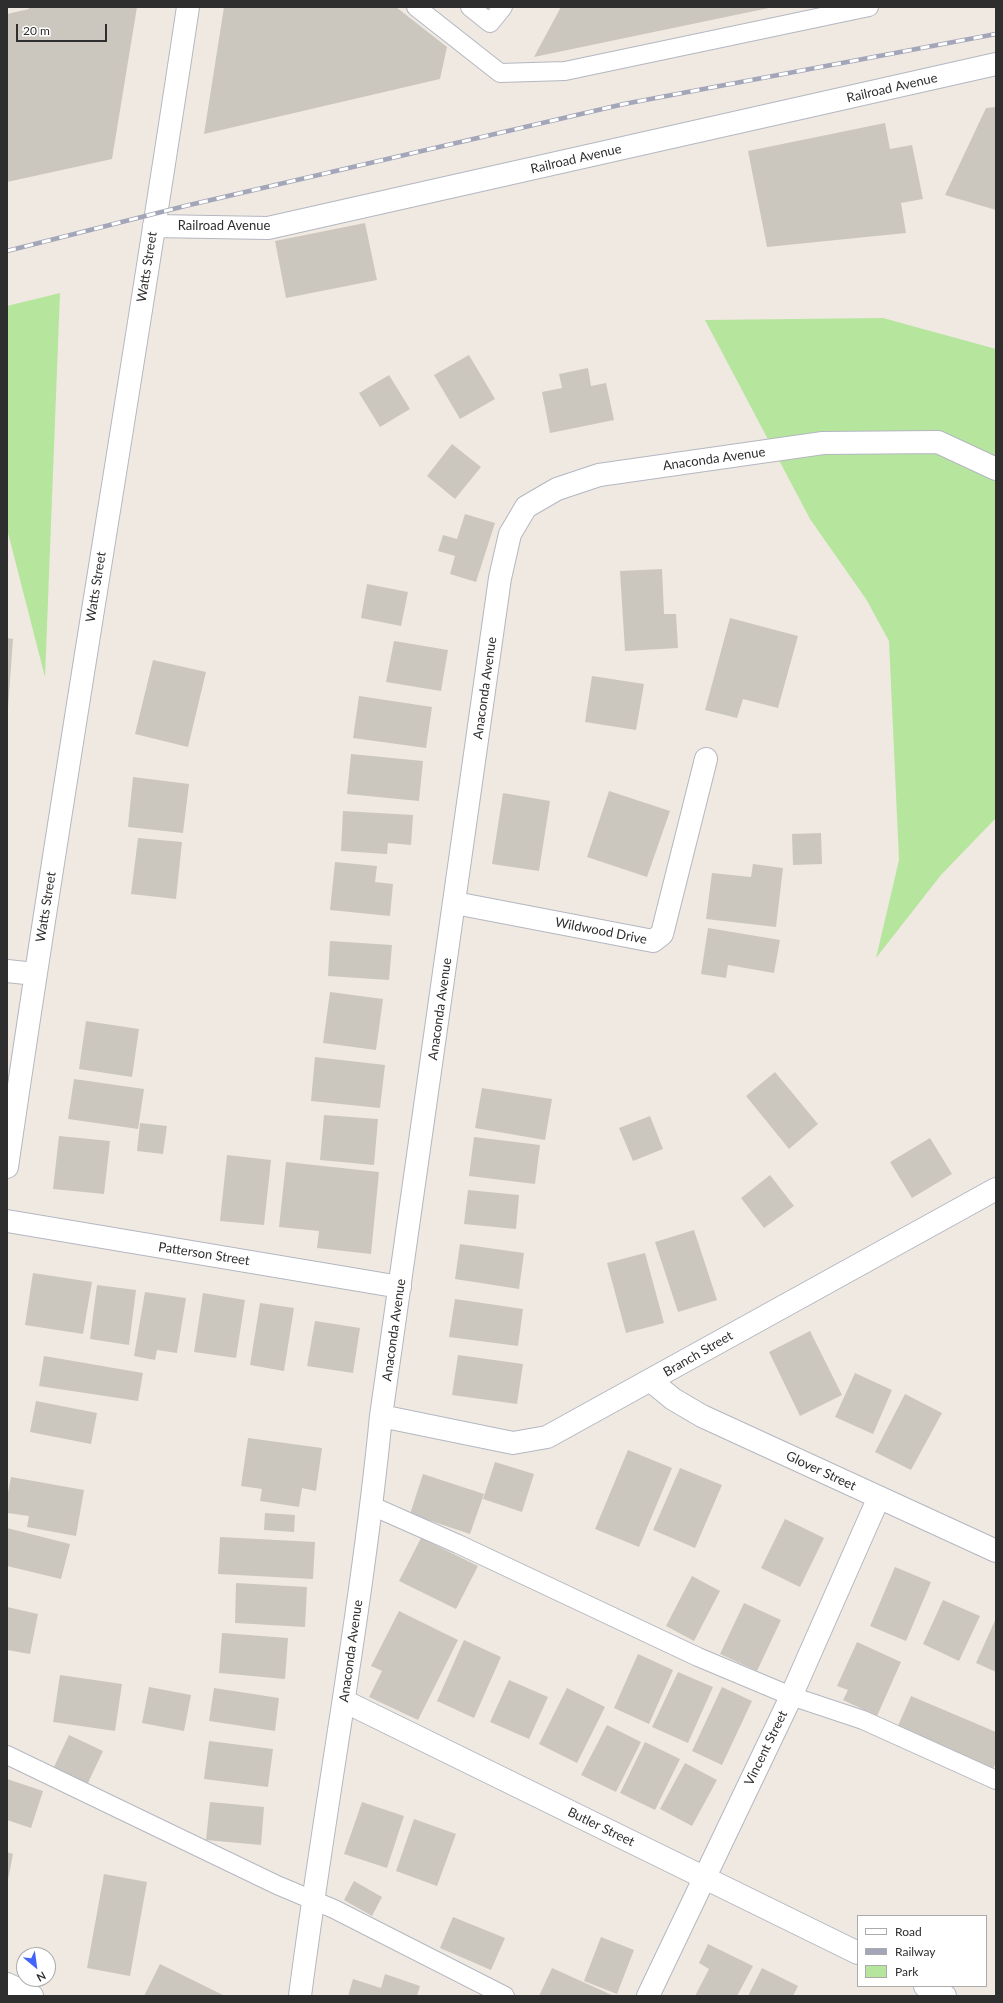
<!DOCTYPE html>
<html>
<head>
<meta charset="utf-8">
<style>
  body { margin:0 }
  #map { position:relative; width:1003px; height:2003px; overflow:hidden; background:#efe9e1; font-family:Lato,sans-serif }
  canvas { display:block }
  .frame { position:absolute; inset:0; border:8px solid #2e2e2e; pointer-events:none }
  .legend { position:absolute; left:857px; top:1915px; width:130px; height:72px; box-sizing:border-box; background:#fff; border:1px solid #ababab; margin:0; padding:5px 7px; list-style:none; font-size:12px; color:#2e2e2e }
  .legend li { display:flex; align-items:center; gap:8px; height:20px }
  .legend b { width:20px; border:1px solid #ababab }
  .north { position:absolute; left:16px; top:1947px; width:40px; height:40px; box-sizing:border-box; background:#fff; border:1px solid #ababab; border-radius:50%; rotate:151deg; font-size:11px; font-weight:700; line-height:16px; text-align:center; color:#2e2e2e }
  .north::after { content:''; display:block; margin:auto; width:14px; height:18px; background:#4264fb; clip-path:polygon(50% 0,100% 100%,50% 72%,0 100%) }
  .scale { position:absolute; left:16px; top:24px; width:91px; height:18px; box-sizing:border-box; border:2px solid #2e2e2e; border-top:0; padding-left:5px; font-size:12px; line-height:14px; white-space:nowrap; color:#2e2e2e; -webkit-text-stroke:3px #fff; paint-order:stroke }
</style>
</head>
<body>
<div id="map">
<canvas width="1003" height="2003"></canvas>
<div class="frame"></div>
<ul class="legend">
<li><b style="height:5px;background:#fff"></b>Road</li>
<li><b style="height:5px;background:#a3a6b8"></b>Railway</li>
<li><b style="height:11px;background:#b6e59e"></b>Park</li>
</ul>
<div class="north">N</div>
<div class="scale">20 m</div>
</div>
<script>
const ctx = document.querySelector('canvas').getContext('2d');
ctx.lineJoin = 'round';
function fill(path, color) { ctx.fillStyle = color; ctx.fill(path, 'evenodd'); }
function trace(path, color, width, dash) { ctx.strokeStyle = color; ctx.lineWidth = width; ctx.lineCap = dash ? 'butt' : 'round'; ctx.setLineDash(dash || []); ctx.stroke(path); }
function label(font, color, halo, rows, align = 'center') {
  ctx.font = font + ' Lato,sans-serif'; ctx.lineWidth = 3; ctx.setLineDash([]); ctx.textBaseline = 'middle'; ctx.strokeStyle = halo; ctx.fillStyle = color; for (const [text, x, y, turn = 0] of rows) {
    ctx.save(); ctx.translate(x, y); ctx.rotate((+turn || 0) * Math.PI / 180); ctx.textAlign = isNaN(turn) ? turn : align; if (halo) ctx.strokeText(text, 0, 0); ctx.fillText(text, 0, 0); ctx.restore();
  }
}
fill(new Path2D(`
  M60,293L45,677L7,529V306Z
  M883,318L996,349V818L941,875L876,958L899,860L889,641L866,599L810,519L705,320Z`), '#b6e59e');
fill(new Path2D(`
  M28,7H137L112,159L7,182V14L29,9Z
  M224,7H396L447,47L440,79L204,134Z
  M561,7H769V8L534,57Z
  M996,107V210L945,195L986,108Z
  M885,123L890,149L912,145L923,199L901,203L906,233L767,247L748,151Z
  M365,223L377,280L286,298L275,241Z
  M469,355L495,399L460,419L434,375Z
  M588,368L591,386L606,383L614,420L550,433L542,392L562,388L559,374Z
  M389,375L410,409L380,427L359,393Z
  M452,444L481,467L455,499L427,476Z
  M465,514L495,523L476,582L450,574L455,556L438,551L443,535L457,539Z
  M662,569L664,614H676L678,648L625,651L620,571Z
  M367,584L408,592L401,626L361,618Z
  M730,618L798,636L778,708L743,699L737,718L705,710Z
  M7,638L13,639L8,708H7Z
  M394,641L448,650L441,691L386,682Z
  M153,660L206,672L188,747L135,734Z
  M592,676L644,684L636,730L585,722Z
  M359,696L432,707L426,748L353,738Z
  M351,754L423,761L419,801L347,794Z
  M133,777L189,784L183,833L128,827Z
  M609,791L670,811L647,877L587,857Z
  M503,793L550,801L539,871L492,864Z
  M343,811L413,815L411,845L388,843L387,854L341,851Z
  M821,833L822,864L793,865L792,834Z
  M138,838L182,842L176,899L131,894Z
  M335,862L377,866L375,882L393,884L390,916L330,910Z
  M753,864L783,868L776,927L706,919L712,873L751,877Z
  M708,928L780,940L774,973L728,965L726,978L701,974Z
  M330,941L392,945L389,980L328,976Z
  M330,992L383,999L376,1050L323,1043Z
  M86,1021L139,1029L132,1077L79,1069Z
  M315,1057L385,1065L380,1108L311,1101Z
  M775,1072L818,1124L789,1149L746,1096Z
  M74,1079L144,1089L138,1129L68,1119Z
  M482,1088L552,1099L545,1140L475,1128Z
  M324,1115L378,1119L374,1165L320,1160Z
  M650,1116L663,1149L633,1161L619,1128Z
  M140,1123L167,1126L163,1154L137,1151Z
  M59,1136L110,1141L104,1194L53,1189Z
  M474,1137L540,1145L535,1184L469,1176Z
  M930,1138L952,1174L912,1198L890,1162Z
  M227,1155L271,1160L264,1225L220,1221Z
  M286,1162L379,1172L371,1254L317,1248L319,1231L279,1227Z
  M770,1175L794,1206L764,1228L741,1198Z
  M468,1190L519,1195L516,1229L464,1224Z
  M694,1230L717,1300L678,1312L655,1242Z
  M460,1244L524,1253L519,1289L455,1279Z
  M645,1253L664,1323L626,1333L607,1263Z
  M33,1273L92,1282L83,1334L25,1325Z
  M97,1285L136,1290L129,1345L90,1339Z
  M145,1292L186,1298L177,1353L157,1350L155,1360L134,1356Z
  M203,1293L245,1300L236,1358L194,1352Z
  M455,1299L523,1309L518,1346L449,1337Z
  M260,1303L294,1308L284,1371L250,1365Z
  M315,1321L360,1328L353,1373L307,1366Z
  M810,1331L842,1395L800,1416L769,1352Z
  M458,1355L523,1364L517,1404L452,1395Z
  M44,1356L143,1373L138,1401L39,1386Z
  M855,1373L892,1390L873,1434L835,1417Z
  M905,1394L942,1413L911,1470L875,1452Z
  M36,1401L97,1413L91,1444L30,1432Z
  M248,1438L322,1448L316,1491L302,1488L299,1507L260,1501L262,1489L241,1486Z
  M628,1450L672,1468L639,1547L595,1529Z
  M495,1462L534,1474L522,1512L483,1499Z
  M680,1468L722,1485L695,1548L653,1530Z
  M423,1474L484,1494L470,1534L410,1514Z
  M11,1477L84,1490L76,1536L27,1527L29,1516L7,1513V1498Z
  M265,1513L295,1515L294,1532L264,1530Z
  M785,1519L824,1538L800,1587L761,1568Z
  M7,1528L70,1544L61,1579L7,1566Z
  M220,1537L315,1542L313,1579L218,1574Z
  M421,1538L478,1566L456,1609L399,1581Z
  M895,1567L931,1582L906,1641L870,1626Z
  M692,1576L720,1591L694,1641L666,1626Z
  M236,1583L307,1587L305,1627L235,1623Z
  M943,1600L980,1616L959,1661L923,1644Z
  M744,1603L781,1620L757,1671L720,1654Z
  M7,1607L38,1614L30,1654L7,1650Z
  M399,1611L458,1640L418,1720L369,1697L382,1671L371,1666Z
  M996,1618V1672L976,1663Z
  M222,1633L288,1638L285,1679L219,1673Z
  M464,1640L501,1657L474,1718L437,1701Z
  M857,1642L901,1662L877,1716L843,1700L848,1690L837,1686Z
  M638,1654L673,1670L649,1724L614,1708Z
  M678,1672L713,1687L688,1743L652,1727Z
  M60,1675L122,1684L115,1731L53,1722Z
  M509,1680L548,1697L529,1739L490,1722Z
  M149,1687L191,1695L184,1731L142,1723Z
  M722,1687L752,1701L722,1765L692,1751Z
  M214,1688L279,1698L275,1731L209,1721Z
  M567,1688L605,1707L577,1763L539,1744Z
  M911,1696L996,1732V1763L993,1769L897,1728Z
  M607,1725L641,1742L616,1792L581,1775Z
  M69,1735L103,1751L87,1785L53,1769Z
  M209,1741L273,1749L268,1787L204,1779Z
  M645,1742L680,1759L655,1810L620,1793Z
  M685,1763L717,1780L692,1826L660,1809Z
  M7,1779L43,1791L31,1828L7,1820Z
  M210,1802L264,1807L261,1845L206,1840Z
  M362,1802L404,1816L387,1868L344,1854Z
  M414,1819L456,1834L437,1886L396,1871Z
  M7,1852L13,1854L8,1880L7,1879Z
  M104,1874L147,1882L130,1976L87,1968Z
  M354,1881L382,1897L372,1916L344,1900Z
  M453,1917L505,1938L491,1970L440,1948Z
  M601,1937L634,1950L617,1994L584,1981Z
  M708,1944L753,1966L737,1996H695L709,1969L699,1963Z
  M160,1964L225,1996H144Z
  M552,1968L614,1996H539Z
  M762,1968L798,1986L793,1996H748Z
  M385,1974L420,1986L417,1996H348L353,1979L381,1988Z`), '#cbc7bf');
const lane = new Path2D(`
  M416,7L500,73L565,71L869,7
  M470,7L490,23L503,7
  M372,1506L458,1544L698,1657L791,1696L863,1720L996,1780
  M7,1755L277,1885L334,1909L505,1996`);
const street = new Path2D(`
  M154,226L268,228L996,64
  M455,903L653,941L662,934L706,759
  M7,971L35,974
  M7,1167C63,779 130,394 188,7
  M7,1221L400,1287
  M651,1381L673,1399L702,1416L996,1551
  M381,1416L513,1443L547,1437L996,1189
  M344,1701L858,1953
  M7,1984L32,1996
  M925,1986L945,1996
  M300,1996C325,1802 362,1610 381,1416L500,578L510,534L526,507L557,489L599,475L823,443L938,442L996,469
  M648,1996L789,1701L879,1497`);
trace(lane, '#b4b7c1', 20);
trace(street, '#b4b7c1', 24);
trace(lane, '#fff', 18);
trace(street, '#fff', 22);
const rail = new Path2D(`
  M7,251L185,206L624,104L996,34`);
trace(rail, '#a3a6b8', 4.5);
trace(rail, '#fff', 3, [9]);
label('13px', '#2e2e2e', '#fff', [
  ["Railroad Avenue",892,88,-13],
  ["Railroad Avenue",576,159,-13],
  ["Railroad Avenue",224,226],
  ["Watts Street",147,267,-81],
  ["Anaconda Avenue",714,459,-8],
  ["Watts Street",96,587,-81],
  ["Anaconda Avenue",485,688,-82],
  ["Watts Street",46,907,-81],
  ["Wildwood Drive",601,931,11],
  ["Anaconda Avenue",440,1009,-82],
  ["Patterson Street",204,1254,9],
  ["Anaconda Avenue",394,1330,-82],
  ["Branch Street",698,1354,-30],
  ["Glover Street",821,1471,25],
  ["Anaconda Avenue",351,1651,-82],
  ["Vincent Street",766,1748,-64],
  ["Butler Street",601,1827,26]
]);
</script>
</body>
</html>
